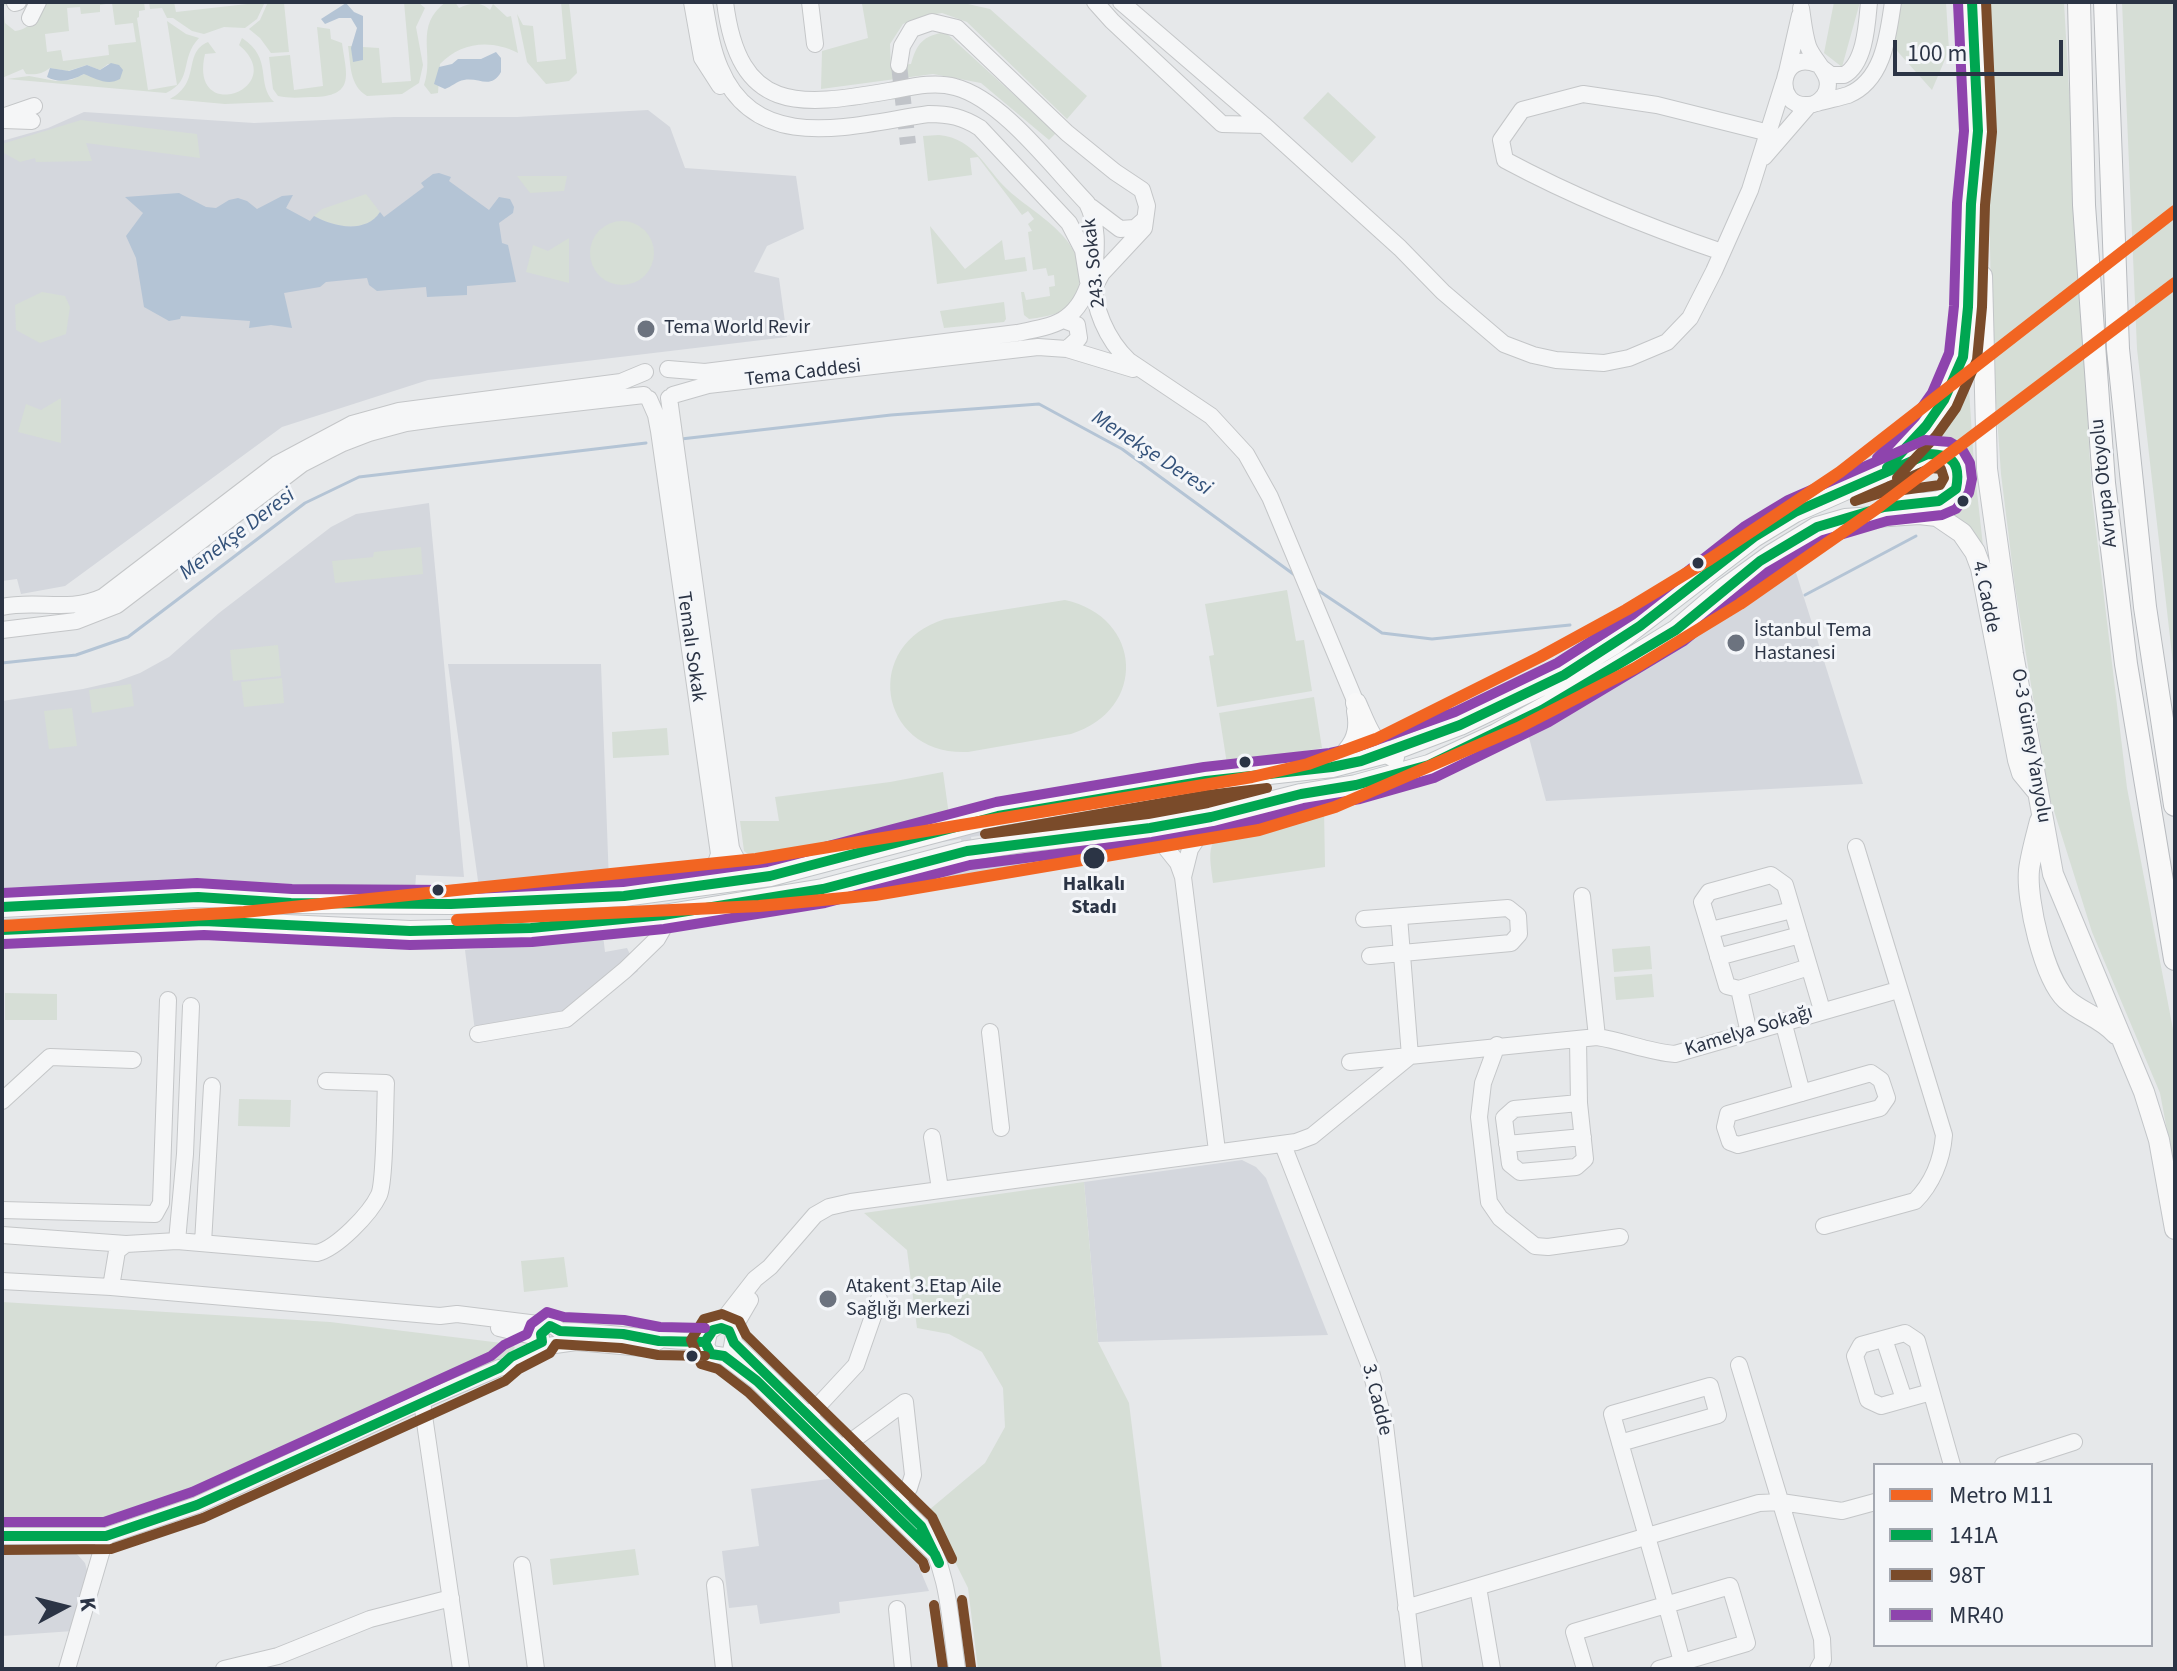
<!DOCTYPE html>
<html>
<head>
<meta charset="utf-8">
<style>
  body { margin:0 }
  #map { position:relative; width:2177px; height:1671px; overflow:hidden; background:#e6e8ea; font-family:"Source Sans 3",sans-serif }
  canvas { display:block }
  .frame { position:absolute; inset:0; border:4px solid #2b3445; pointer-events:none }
  .legend { position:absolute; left:1873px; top:1463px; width:280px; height:184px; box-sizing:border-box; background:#f4f6f9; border:2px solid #a4a8b1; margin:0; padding:10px 14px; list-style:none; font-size:24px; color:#2b3445 }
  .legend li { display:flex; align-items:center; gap:16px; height:40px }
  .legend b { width:40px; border:2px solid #a4a8b1 }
  .north { position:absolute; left:24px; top:1567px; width:80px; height:80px; -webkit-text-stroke:6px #f4f6f9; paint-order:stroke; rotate:83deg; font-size:22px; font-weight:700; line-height:32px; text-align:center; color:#2b3445 }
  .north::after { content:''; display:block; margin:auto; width:28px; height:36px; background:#2b3445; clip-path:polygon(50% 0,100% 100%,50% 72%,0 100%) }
  .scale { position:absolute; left:1893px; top:40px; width:170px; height:36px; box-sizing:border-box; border:4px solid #2b3445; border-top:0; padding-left:10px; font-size:24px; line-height:28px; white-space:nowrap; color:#2b3445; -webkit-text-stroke:6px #f4f6f9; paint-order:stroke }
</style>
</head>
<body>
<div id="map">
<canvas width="2177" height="1671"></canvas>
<div class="frame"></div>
<ul class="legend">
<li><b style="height:10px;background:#f26522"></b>Metro M11</li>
<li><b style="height:10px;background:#00a651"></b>141A</li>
<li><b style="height:10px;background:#7a4b2a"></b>98T</li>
<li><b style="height:10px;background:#8e44ad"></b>MR40</li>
</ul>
<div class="north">K</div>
<div class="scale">100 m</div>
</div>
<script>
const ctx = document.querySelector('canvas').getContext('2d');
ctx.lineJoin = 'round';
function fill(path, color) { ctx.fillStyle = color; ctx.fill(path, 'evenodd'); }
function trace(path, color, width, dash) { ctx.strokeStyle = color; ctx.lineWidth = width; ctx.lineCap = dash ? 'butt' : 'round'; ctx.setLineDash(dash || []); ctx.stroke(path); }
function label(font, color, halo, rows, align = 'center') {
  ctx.font = font + ' "Source Sans 3",sans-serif'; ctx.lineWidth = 6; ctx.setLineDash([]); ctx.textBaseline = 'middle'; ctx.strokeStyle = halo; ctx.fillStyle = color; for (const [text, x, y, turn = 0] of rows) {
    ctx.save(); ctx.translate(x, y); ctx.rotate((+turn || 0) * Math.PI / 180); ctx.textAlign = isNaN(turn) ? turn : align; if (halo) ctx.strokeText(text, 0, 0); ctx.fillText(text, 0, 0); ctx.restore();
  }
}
fill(new Path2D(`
  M648,110L670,127L685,168L796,176L804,229L767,246L754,272L779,278L787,337L428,380L282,427L65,586L21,594L17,579L2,581V141L48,128L84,112L254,123L394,117H517Z
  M429,503L464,877L416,875L415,890L207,880L2,888V701L83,689L118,681L140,673L169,657L219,613L331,527L356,514Z
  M1792,560L1863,784L1546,801L1528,734L1684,645L1768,575Z
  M448,664H601L609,883L479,888Z
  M1229,785L1231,793L1211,797L1216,825L1235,822L1237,831L941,881L940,872L966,867L961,839L936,843L934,835ZM1202,799L1203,808L1155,835L1151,807ZM1141,809L1146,837L1096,845L1092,817ZM1081,819L1086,847L1034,856L1030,828ZM1020,830L1025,857L975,866L971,837Z
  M603,935L605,952L627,948L638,971L568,1025L476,1040L465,950Z
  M1242,1160L1256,1167L1266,1178L1328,1335L1098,1342L1084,1182Z
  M836,1478L913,1553L929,1591L839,1602L840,1613L760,1624L757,1605L729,1608L722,1551L759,1546L751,1489Z
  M2,1545L60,1549L76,1553L85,1563L88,1574L73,1631L2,1636Z`), '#d4d7dd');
fill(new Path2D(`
  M2,2H8L3,7L5,23L15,31C32,29 36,16 43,2H144L145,10L139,11V17L137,18L148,90L177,85L167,21L186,34L199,38C179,59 194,80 166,93L7,79L29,76L56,81L71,80L84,74L121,67L108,64L100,70L87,65L68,71L50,68C42,74 36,75 26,74L23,69L2,78ZM112,3L115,25L133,23L136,42L108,45L109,55L63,61L61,50L47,52L45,34L69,31L67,8L80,7L81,14L100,12V5Z
  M149,2H174L176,12L265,2L257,19L245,28L224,27L204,34L192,31L173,18H167L162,8L150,9Z
  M268,2H287L284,3L289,52L271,53L260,38L249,29L260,20Z
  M404,2H418L425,8L416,27L423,65L419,83L402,94L367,96C349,85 351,65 348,46H352L353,61L363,60V47L379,48L382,83L411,81Z
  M446,2H455L459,8C469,3 481,1 490,10L493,4L507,17L511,16L518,53C491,39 461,42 440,64L438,93L431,94L424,85C435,54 413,26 446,2Z
  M561,2H569L577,73L569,81L546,84L527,62L517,14L523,25L533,26L537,62L566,59Z
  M895,2H959L990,9L1087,96L1067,119L967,22L942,13L924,16L903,24L890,44L891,66L911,64C917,43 923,36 945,32L1056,133L1049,140L981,83L933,74L821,89L822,51L868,38L862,4Z
  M1834,2H1860L1842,67L1824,53Z
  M1898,2H1946L1949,50L1932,90L1890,43Z
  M1985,2H2064L2092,497L2127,788L2175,1040V1173L2160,1093L2092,932L2049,795L2015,587L2001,474L1992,345Z
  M2122,2H2175V681L2137,349Z
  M317,27L330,29L331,39L342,43C346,73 356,95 316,97C304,97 291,99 278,96L273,89L269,57L290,55L294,90L323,86Z
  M242,38C274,59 255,83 274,102L225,104L170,99C202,82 182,53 208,42L216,53L205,54C188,126 291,89 239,45Z
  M1328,92L1376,137L1352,163L1303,118Z
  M81,120L197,134L200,158L86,143L92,161L36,162L35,158L20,162L2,152V144Z
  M939,135C976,139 984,168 1009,191C1038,217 1091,241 1078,290C1071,314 1050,316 1029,319L1024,315L1021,292H1024L1026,300L1050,296L1049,287L1055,286L1054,275L1048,276L1046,268L1033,270L1028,232L1032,231L1028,224L1034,219L1028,211L1022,215L978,157L970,158L972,175L928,181L923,136Z
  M517,176H567L564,191L530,193Z
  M366,194L380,212C366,234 333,227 314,216L322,209Z
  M590 253a32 32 0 1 1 64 0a32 32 0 1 1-64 0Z
  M930,226L965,269L1002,240L1005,260L1025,257L1027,271L937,284Z
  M569,238V283L526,272L533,245L548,251Z
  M42,292L65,296L70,307L66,334L40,343L16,330L15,305Z
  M1004,302L1006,319L1004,322L944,328L940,311Z
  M1967,359L1974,465L1983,546L1968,527L1938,510L1960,506L1969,494L1966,467L1926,447L1957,397Z
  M61,398V443L18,432L26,404L41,410Z
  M421,547L423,574L335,583L332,561L373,557L374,552Z
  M1287,590L1296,641L1304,640L1312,691L1217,707L1209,656L1214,655L1205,604Z
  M1065,600C1143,617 1148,710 1071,734L968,752C879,756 860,645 945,619Z
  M278,645L281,676L233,681L230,650Z
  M282,678L284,703L244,707L241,682Z
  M131,684L134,706L92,713L89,690Z
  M1314,697L1322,748L1227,764L1219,713Z
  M72,708L77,746L49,749L44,711Z
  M667,728L669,755L613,758L612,732Z
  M943,772L949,815L773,861H757L744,851L740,821H779L775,797L890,782Z
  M1324,808L1325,867L1213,883C1212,873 1208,855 1212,845C1224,816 1297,813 1324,808Z
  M1650,946L1652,969L1614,972L1612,949Z
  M1652,974L1654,997L1616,1000L1614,977Z
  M5,993L57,994V1020H5Z
  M239,1099L291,1100L290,1127L238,1126Z
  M1084,1182L1098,1342L1129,1403L1162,1669H978L968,1588L929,1510L985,1463L1005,1427L1003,1388L982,1352L949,1334L917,1328L907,1250L864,1213Z
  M564,1257L568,1287L524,1292L521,1261Z
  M2,1302L330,1322L510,1344L515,1347L512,1353L172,1507C111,1529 67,1530 2,1528Z
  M635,1549L639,1575L553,1585L550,1559Z`), '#d6ded6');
fill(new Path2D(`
  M346,3L354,12L363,16V60L353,62L351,48L357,28L351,18H339L325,24L321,19Z
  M496,52L501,58V72C491,90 479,77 464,80C457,81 451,87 445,89L434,84L439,67L452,64L458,59H481Z
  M111,63L119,65L123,70L120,79C108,86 96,79 84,74C72,80 60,84 47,77L50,68L69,71L87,65L100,70Z
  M439,173L451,177L449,181L489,210L499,197L510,199L514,207L513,213L499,223L502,243L508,245L516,282L467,286V295L427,297L426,287L377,291L369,285L367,278L326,282L320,287L284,293L292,328L271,325L249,328L250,321L181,316L180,319L169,321L144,307L136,258L126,236L143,213L125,197L179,193L206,207L216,208L229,200L238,198L247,201L257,209L282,196L293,195L286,208L310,221L314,216C333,227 366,234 380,212L384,217L424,187L421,183L433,174Z`), '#b4c4d5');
trace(new Path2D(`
  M681,439L891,415L1039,404L1122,449L1296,576
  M1316,589L1382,633L1432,639L1570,625
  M1805,595L1916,536
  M2,663L76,655L128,637L305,503L359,477L646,443`), '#b4c4d5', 3);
trace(new Path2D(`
  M899,65L908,144`), '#c1c4c9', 16, [16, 8]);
const minor = new Path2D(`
  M692,2L702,58L720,86
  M704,2C708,24 711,47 720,68C757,157 855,124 929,114C949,114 963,117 980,128L1069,223L1083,250L1088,281
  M725,2C739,114 798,107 889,91C911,87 934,81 955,87C1002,99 1053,168 1087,203C1099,227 1096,250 1094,276C1092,307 1107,340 1129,361L1211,416L1246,454L1270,497L1356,703
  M810,2L815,44
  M1095,2L1112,21L1222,124L1264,125
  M1121,2L1264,125L1400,248L1443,292L1504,344L1533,355L1556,360L1604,363L1629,358L1667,342L1690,318L1714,271L1750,190L1784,82
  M15,3L18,2
  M1801,8C1803,21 1804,34 1808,46C1814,63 1837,77 1824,96C1820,101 1814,105 1808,105C1773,108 1778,49 1817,64
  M30,18L38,2
  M899,65L902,46L912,29L932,22L957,28L1067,133L1115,172L1142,190L1147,206L1144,228L1102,273L1096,284
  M1822,68L1831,75H1844C1865,64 1867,24 1869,2
  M1787,72L1800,15
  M1817,103C1827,100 1838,98 1848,95C1884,80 1888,35 1893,2
  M2,117L34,106
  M4,120L32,121
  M1764,157L1809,105
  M1091,207L1120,229L1135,228L1144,220
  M1722,252C1648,227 1574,197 1505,160L1501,140L1522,110L1583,94L1657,105L1769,133
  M1064,320L1077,325L1079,338L1067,349
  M668,369L705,372L1017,333C1053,326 1075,323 1088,286
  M673,395L708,385L1038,347L1067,349L1133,369
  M669,398L731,848C737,863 745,872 761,877
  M649,399L656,415L659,431L719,854L713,872L696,886
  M2,607C37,599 68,613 103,597L277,464L352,424L399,411L621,382L645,372
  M2,630L76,621L117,605L302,464L343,443L369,433L406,423L442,418L644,395
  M1150,828L1178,863L1183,877L1217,1151
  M1183,877L1190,849L1211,817
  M1582,896L1597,1037
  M1399,917L1410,1056
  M1364,919L1508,908L1518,916L1519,934L1511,943L1370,956
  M1711,930L1792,910
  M1718,957L1800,935
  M1739,989L1809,967
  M1783,1021L1802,1093
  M990,1032L1001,1128
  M1749,1033L1739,989L1727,986L1702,902L1709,892L1771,875L1785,885L1822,1010
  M478,1034L566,1019L625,970L657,939L665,925L663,915
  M1578,1039L1579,1103L1585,1159L1576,1167L1520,1172L1510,1164L1504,1118L1514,1109L1579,1103
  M1497,1045L1483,1083L1479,1117L1489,1202L1500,1218L1535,1246L1548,1247L1620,1237
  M1350,1062L1597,1037C1624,1041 1648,1052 1675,1054L1898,990
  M1871,1073L1881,1080L1887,1098L1880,1108L1738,1145L1730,1142L1725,1127L1728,1114Z
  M2,1101L50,1057L133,1060
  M932,1137L940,1189
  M1507,1144L1583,1137
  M1283,1145L1369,1364L1385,1425L1414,1669
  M2,1210L155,1214L161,1203L168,1000
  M1824,1226L1915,1201C1932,1184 1942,1160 1944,1135L1856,847
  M2,1235L126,1244
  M177,1241L317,1253C337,1248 370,1214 379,1195C385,1182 385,1103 386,1083L326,1081
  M203,1243L212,1086
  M2,1281L111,1287L440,1316L457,1314L554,1326L560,1331C609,1331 656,1341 705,1342
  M111,1287L117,1251L126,1244L177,1241L185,1154L191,1006
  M499,1328L541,1338
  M1884,1339L1904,1399
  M734,1343L921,1526C949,1568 950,1620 957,1669
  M731,1352L736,1324L750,1300
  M1739,1365L1822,1639L1823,1660L1818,1669
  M1931,1392L1881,1406L1868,1400L1855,1356L1861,1345L1905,1333L1917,1341L1952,1465
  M422,1402L461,1669
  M804,1421L856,1365L879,1299
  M1620,1443L1718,1415L1710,1386L1612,1414C1635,1497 1660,1579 1682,1662
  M834,1454L905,1402L913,1475L909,1488L898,1503
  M2003,1465L2074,1442
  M2,1536H106L197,1505L431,1397L499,1368L514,1365L548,1346L576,1342L643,1348L659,1341
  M935,1554L757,1381L724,1356L711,1354L706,1346L709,1332L720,1324L755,1279L770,1267L815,1215L829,1207L851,1202L1296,1142L1312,1136L1410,1056
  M522,1565L536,1669
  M715,1585L724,1669
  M1478,1587L1492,1669
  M1406,1608L1759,1503L1781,1502L1842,1511L1875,1502
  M897,1609L903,1669
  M67,1669L106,1536
  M224,1669L278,1656L370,1619L451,1598
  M1585,1669L1574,1632L1730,1586L1747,1643L1659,1669`);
const major = new Path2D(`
  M1972,2L1978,144
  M1982,276L1987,469L2013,654L2053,874L2144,1092L2159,1140L2175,1229
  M1890,471C1906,465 1919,454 1937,453C1962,453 1963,489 1944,499C1933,504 1919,503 1907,503
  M1356,703C1365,723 1372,747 1394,757
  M1334,765C1352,749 1362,736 1357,711
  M2040,821C2036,837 2031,854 2029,870C2026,900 2044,978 2066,999C2081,1013 2101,1017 2116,1034
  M2,907L198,897L242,898L291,903L451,904L624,896L770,876L998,816L1206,781L1332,767L1386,753L1460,725L1564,675L1613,645L1754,537L1795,512L1881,474L1926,426L1944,400L1963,357L1968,307L1971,204L1978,131
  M2,930L204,921L410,931L531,928L663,915L823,889L967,851L1023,842L1150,828L1211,817L1301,794L1356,785L1429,765L1496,734L1611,670L1676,630L1724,589L1771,555L1817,527L1845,519L1919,514L1937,516L1962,533L1975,552L1981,568L2018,760L2022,773L2036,790`);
const highway = new Path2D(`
  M2079,2L2084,205L2104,483L2126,664L2175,959
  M2105,2L2118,349L2145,607L2175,805`);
trace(minor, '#c4c6c8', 18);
trace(major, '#c2c5c8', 22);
trace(highway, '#b8bbbf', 24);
trace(minor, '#f5f6f7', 16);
trace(major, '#f8f8f8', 20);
trace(highway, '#f8f8f8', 22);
trace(new Path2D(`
  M1887,468L1926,426L1944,400L1963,357L1968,307L1971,204L1978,131L1972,2
  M2,907L198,897L291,903L451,904L624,896L770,876L998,816L1206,781L1332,767L1361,761L1460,725L1564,675L1640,626L1754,537L1795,512L1928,454C1953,454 1961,464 1956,489L1939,501L1884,507L1817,527L1760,561L1676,630L1542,710L1429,765L1356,785L1301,794L1211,817L1150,828L967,851L823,889L663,915L531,928L410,931L204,921L2,930
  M721,1328L729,1331L734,1343L921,1526L939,1563L935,1554L757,1381L724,1356L711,1354L705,1342L713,1330Z
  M2,1536H106L197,1505L499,1368L511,1357L542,1342L541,1334L550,1326L560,1331L623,1334L659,1341L705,1342`), '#00a651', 10);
trace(new Path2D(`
  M1931,468L1941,469L1944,478L1940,485L1881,493L1855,501Z
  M1897,478L1936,436L1956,408L1977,360L1982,307L1985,205L1992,132L1986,2
  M1267,788L1208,803L1148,814L985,834L1208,795Z
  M2,1550L111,1549L203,1518L505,1381L519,1369L550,1353L556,1344L621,1348L658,1355L705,1356
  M925,1568L923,1562L748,1392L718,1369L701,1364L691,1340L704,1319L722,1314L739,1321L746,1335L932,1517L952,1559
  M962,1600L971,1667
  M934,1605L943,1669`), '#7a4b2a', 10);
trace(new Path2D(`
  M1877,458L1915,417L1932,393L1949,353L1954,306L1957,203L1964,131L1958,3
  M2,893L197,883L292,889L451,890L623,882L767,862L996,802L1204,767L1330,753L1357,747L1455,712L1557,663L1632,615L1745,526L1788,500L1925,440L1950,442L1962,449L1970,463L1972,479L1969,493L1956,509L1942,515L1887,521L1823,540L1768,572L1684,641L1549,722L1434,778L1360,799L1304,808L1214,831L1152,842L970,865L825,903L664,929L532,942L410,945L204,935L3,944
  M2,1522H104L192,1492L491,1356L504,1345L527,1334L531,1324L547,1312L564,1317L624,1320L660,1327L705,1328`), '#8e44ad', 10);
trace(new Path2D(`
  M457,920L759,906L875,895L1259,830L1335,807L1518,728L1635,668L1740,604L1876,509L2175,283
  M2,926L244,912L756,859L1252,777L1308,764L1376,739L1540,657L1626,610L1710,559L1840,472L2175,211`), '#f26522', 12);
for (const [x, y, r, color] of [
  [646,329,10,"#6c737f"],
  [1963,501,7,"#2b3445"],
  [1698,563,7,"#2b3445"],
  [1736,643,10,"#6c737f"],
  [1245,762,7,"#2b3445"],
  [1094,858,12,"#2b3445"],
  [438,890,7,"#2b3445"],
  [828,1299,10,"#6c737f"],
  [692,1356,7,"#2b3445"]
]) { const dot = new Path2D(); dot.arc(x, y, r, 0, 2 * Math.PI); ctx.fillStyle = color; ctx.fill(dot); trace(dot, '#f4f6f9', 3); }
label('20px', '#2b3445', '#f4f6f9', [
  ["243. Sokak",1095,263,-96],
  ["Tema Caddesi",803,374,-7],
  ["Avrupa Otoyolu",2105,483,-96],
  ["4. Cadde",1985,597,78],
  ["Temalı Sokak",690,647,82],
  ["O-3 Güney Yanyolu",2030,746,80],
  ["Kamelya Sokağı",1749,1032,-17],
  ["3. Cadde",1376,1400,76]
]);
label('20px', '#2b3445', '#f4f6f9', [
  ["Tema World Revir",664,329],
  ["İstanbul Tema",1754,632],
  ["Hastanesi",1754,655],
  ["Atakent 3.Etap Aile",846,1288],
  ["Sağlığı Merkezi",846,1311]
], 'left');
label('bold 20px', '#2b3445', '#f4f6f9', [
  ["Halkalı",1094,886],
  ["Stadı",1094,909]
]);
label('italic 22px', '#34527a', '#f4f6f9', [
  ["Menekşe Deresi",1151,454,33],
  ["Menekşe Deresi",238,535,-37]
]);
</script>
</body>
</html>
